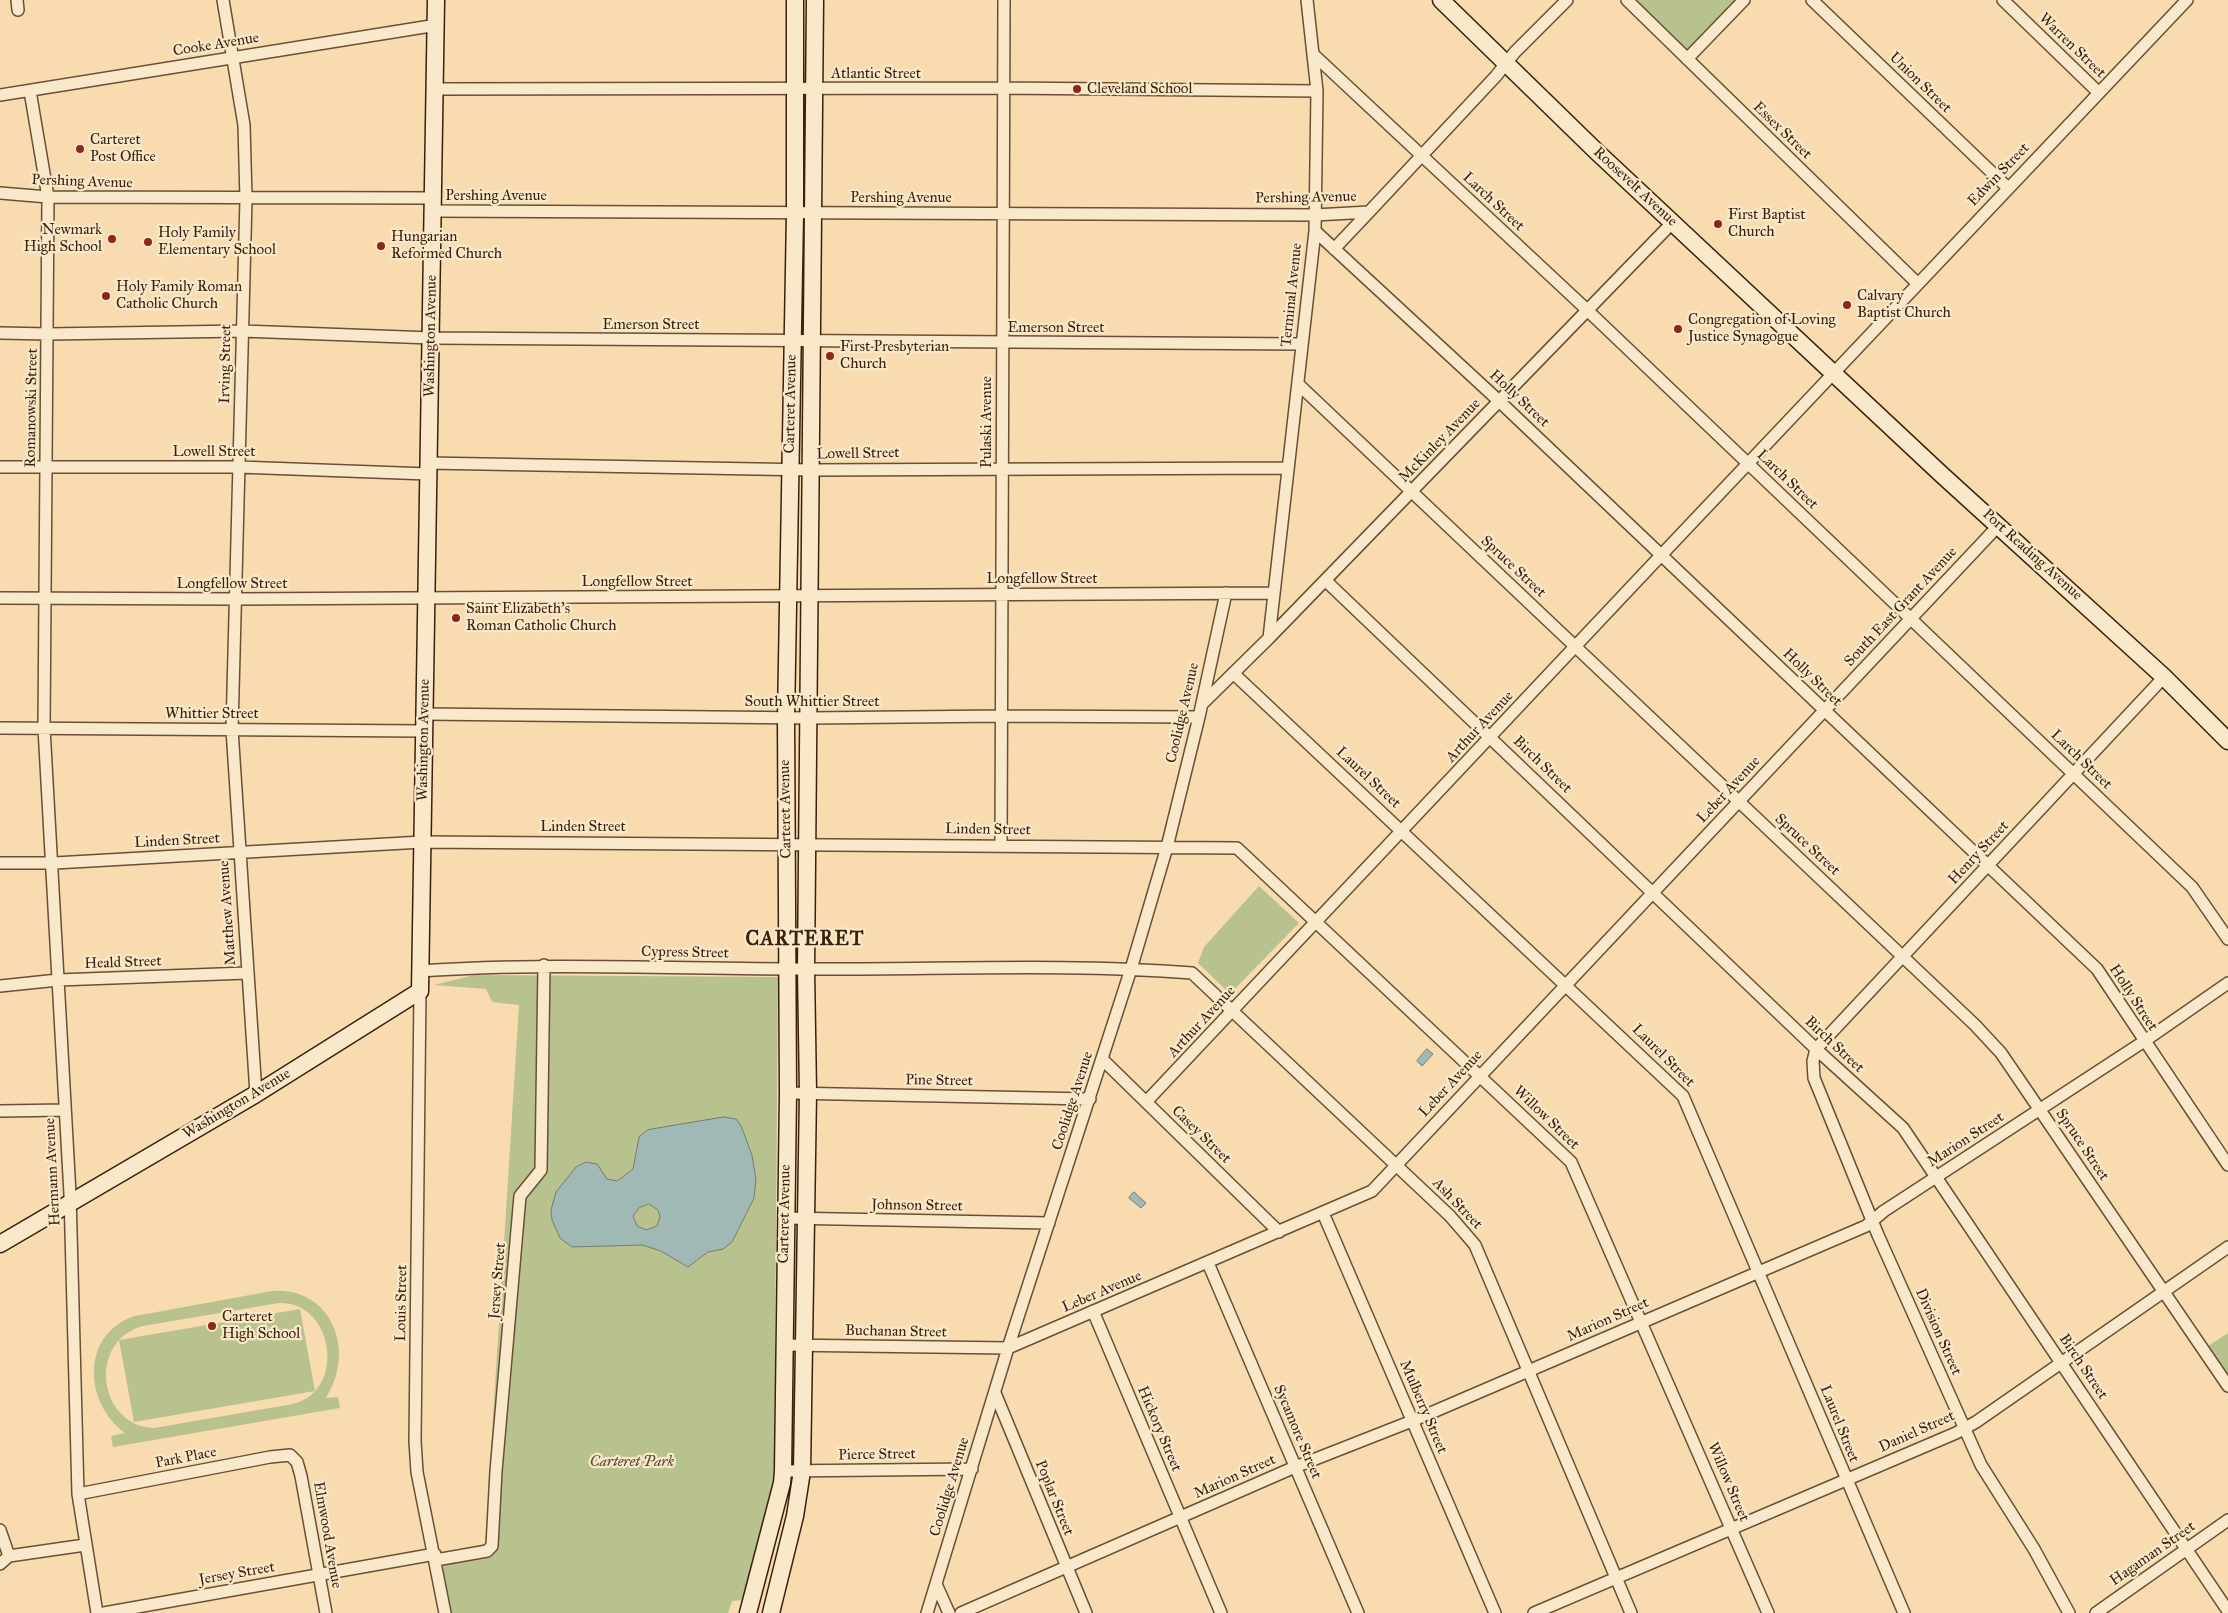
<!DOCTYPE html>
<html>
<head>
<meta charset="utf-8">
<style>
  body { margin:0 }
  canvas { display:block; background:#f8dcaf }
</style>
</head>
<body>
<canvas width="2228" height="1613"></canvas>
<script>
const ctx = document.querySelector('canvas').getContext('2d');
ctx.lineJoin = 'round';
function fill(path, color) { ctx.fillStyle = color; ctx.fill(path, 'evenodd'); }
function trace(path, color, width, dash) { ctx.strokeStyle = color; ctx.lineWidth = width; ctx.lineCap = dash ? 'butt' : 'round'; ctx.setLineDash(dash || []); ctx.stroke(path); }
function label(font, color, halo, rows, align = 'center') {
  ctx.font = font + ' "IM FELL Great Primer",serif'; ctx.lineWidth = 4.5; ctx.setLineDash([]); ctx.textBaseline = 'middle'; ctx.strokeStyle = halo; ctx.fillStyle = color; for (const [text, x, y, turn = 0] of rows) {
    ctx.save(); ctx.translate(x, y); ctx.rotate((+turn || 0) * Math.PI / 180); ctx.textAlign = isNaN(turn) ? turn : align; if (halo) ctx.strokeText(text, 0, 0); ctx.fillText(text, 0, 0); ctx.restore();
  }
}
fill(new Path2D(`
  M1634,0H1747L1690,58Z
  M1259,886L1299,923L1230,994L1198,963L1204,947Z
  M474,975L778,977L774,1481L743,1600L732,1601L728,1613H445L434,1555L485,1544L519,1005L492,1002L486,989L434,985Z
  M272,1291C333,1287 356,1352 326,1398L338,1397L340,1408L113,1447L111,1436L125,1433C84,1403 80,1334 135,1316ZM279,1303C334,1301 347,1391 293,1404L154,1428C98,1426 87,1341 143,1326Z
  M300,1309L315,1391L134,1422L119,1340Z
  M2228,1333V1375L2208,1346Z`), '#b7c28f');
const water = new Path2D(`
  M1427,1049L1433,1054L1422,1066L1417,1061Z
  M724,1117L736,1119L741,1126L752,1155L756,1179L754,1198L732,1242L723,1249L708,1252L688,1267L661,1251L642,1245L572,1247L560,1238L552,1220L551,1210L556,1192L576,1167L586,1162L597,1164L607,1179L617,1181L633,1169L639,1137L647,1130ZM649,1204L658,1210L660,1217L657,1226L646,1230L637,1226L633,1216L639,1208Z
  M1134,1192L1146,1203L1141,1208L1129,1198Z`);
fill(water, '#a0b9b4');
trace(water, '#787c71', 1);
const street = new Path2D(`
  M17,0L18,10
  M223,0L244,125L246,199L232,729L256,1094
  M1627,0L1917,283
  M1812,0L2008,188
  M2003,0L2099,93
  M1314,55L1585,308L2192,887L2228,939
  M1687,59L1744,0
  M435,89L1004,88L1317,91
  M30,91L48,197L44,728L70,1194L78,1494L97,1613
  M0,95L437,25
  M0,193L48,197L434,198
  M433,211L1315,215L1369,212L1496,76L1515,52L1567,0
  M1315,231L1499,401L2097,969L2228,1165
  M1334,249L1369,212
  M0,333L49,334L242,331L432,338L1302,344
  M1298,384L1975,1025L2001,1053L2228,1386
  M428,463L811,470L1288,468
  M0,467H239L428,474
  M1326,581L1816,1049L1903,1128L2228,1611
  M0,598L236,599L1274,593
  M1269,638L1673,222
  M1233,673L1683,1096L1904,1613
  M1202,704L1269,638L1315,231L1317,91L1307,0
  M424,714L809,718L1001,716L1199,717
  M0,728L424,731
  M1001,845L1004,0
  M0,863H55L422,842L1237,848L1571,1162L1768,1613
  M420,971C549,962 678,969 808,969C935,970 1064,963 1192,973L1450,1216L1475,1245L1631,1613
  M0,986L58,980L247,973
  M420,991L415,1441L417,1472L445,1613
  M1102,1059L1279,1232
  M788,1093L1090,1099
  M1146,1102C1493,735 1838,365 2187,0
  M0,1111L65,1110
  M1323,1213L1495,1613
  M785,1218L1049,1223
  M1208,1263L1358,1613
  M1093,1311L1221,1613
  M783,1345L1008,1348L1372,1191L1999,525
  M995,1393L1086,1613
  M783,1471L972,1469
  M78,1494L270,1457L290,1455L297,1462L301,1476L326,1613
  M0,1530L9,1556
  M436,1560L487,1551L492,1546L496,1471L520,1196L541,1170L544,965
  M0,1564L9,1556L85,1545
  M936,1584L949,1613
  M104,1613L435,1554
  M927,1613L1008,1348L1131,969L1167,847L1199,717L1226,593
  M961,1613L1295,1467L1412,1421L1866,1226L1884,1211L2143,1042L2228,983
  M1534,1613L1956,1433L1976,1422L2228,1247
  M2069,1613L2034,1549L1981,1465L1878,1235L1814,1078L1813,1061L1816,1049L2164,677
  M2096,1613L2228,1520`);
const secondary = new Path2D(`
  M1441,0L1597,152L1941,474L2164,677L2228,741
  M0,1244L256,1094L420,991L436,0
  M748,1613L782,1483L783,1471L788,1093L786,718L795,213V0
  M771,1613L795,1516L802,1471L808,1093L806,969L815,0`);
trace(street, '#6a4f35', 14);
trace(secondary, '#3b200c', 19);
trace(street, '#fae8cb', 11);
trace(secondary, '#fae8cb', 16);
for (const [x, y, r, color] of [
  [1077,89,5,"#8f2418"],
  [80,149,5,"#8f2418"],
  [1718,224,5,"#8f2418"],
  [112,239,5,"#8f2418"],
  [148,242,5,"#8f2418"],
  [381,246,5,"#8f2418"],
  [106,296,5,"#8f2418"],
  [1847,305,5,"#8f2418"],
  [1678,329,5,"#8f2418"],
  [830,356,5,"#8f2418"],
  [456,618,5,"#8f2418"],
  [212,1326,5,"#8f2418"]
]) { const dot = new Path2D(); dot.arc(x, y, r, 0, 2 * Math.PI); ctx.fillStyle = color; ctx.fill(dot); trace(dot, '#fae8cb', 2); }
label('15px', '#3b200c', '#fae8cb', [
  ["Cooke Avenue",216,45,-9],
  ["Warren Street",2072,46,44],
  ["Atlantic Street",876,74],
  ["Union Street",1920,83,44],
  ["Essex Street",1782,131,44],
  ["Edwin Street",1999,175,-46],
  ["Pershing Avenue",82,182,2],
  ["Roosevelt Avenue",1635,187,43],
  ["Pershing Avenue",496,196],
  ["Pershing Avenue",901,198],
  ["Pershing Avenue",1306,198,-1],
  ["Larch Street",1493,202,43],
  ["Terminal Avenue",1292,295,-84],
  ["Emerson Street",651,325],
  ["Emerson Street",1056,328],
  ["Washington Avenue",431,336,-89],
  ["Irving Street",226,364,-89],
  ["Holly Street",1519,399,43],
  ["Carteret Avenue",791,404,-89],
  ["Romanowski Street",32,408,-89],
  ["Pulaski Avenue",987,422,-90],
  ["McKinley Avenue",1440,441,-46],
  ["Lowell Street",214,452],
  ["Lowell Street",858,454,-1],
  ["Larch Street",1787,480,44],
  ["Port Reading Avenue",2032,555,42],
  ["Spruce Street",1513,567,43],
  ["Longfellow Street",1042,579],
  ["Longfellow Street",637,582],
  ["Longfellow Street",232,584],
  ["South East Grant Avenue",1901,607,-47],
  ["Holly Street",1812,678,44],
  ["South Whittier Street",812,702],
  ["Coolidge Avenue",1183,713,-77],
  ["Whittier Street",212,714],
  ["Arthur Avenue",1480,727,-47],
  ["Washington Avenue",424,740,-89],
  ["Larch Street",2081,760,44],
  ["Birch Street",1542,765,44],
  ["Laurel Street",1368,778,43],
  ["Leber Avenue",1729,790,-47],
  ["Carteret Avenue",786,809,-91],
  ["Linden Street",583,827],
  ["Linden Street",988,830,1],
  ["Linden Street",177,841,-3],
  ["Spruce Street",1807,845,43],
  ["Henry Street",1979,853,-47],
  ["Matthew Avenue",228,913,-94],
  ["Cypress Street",685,953,1],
  ["Heald Street",123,963,-2],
  ["Holly Street",2133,998,57],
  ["Arthur Avenue",1202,1022,-47],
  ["Birch Street",1834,1045,43],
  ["Laurel Street",1663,1056,45],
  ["Pine Street",939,1081,1],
  ["Leber Avenue",1451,1084,-47],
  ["Coolidge Avenue",1073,1101,-72],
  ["Washington Avenue",237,1104,-31],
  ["Willow Street",1546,1118,44],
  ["Casey Street",1201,1135,44],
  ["Marion Street",1966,1140,-33],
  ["Spruce Street",2082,1145,56],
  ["Hermann Avenue",53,1172,-93],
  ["Ash Street",1457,1204,46],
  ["Johnson Street",917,1206,1],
  ["Carteret Avenue",785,1214,-89],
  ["Jersey Street",498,1281,-85],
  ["Leber Avenue",1102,1292,-23],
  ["Louis Street",402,1303,-89],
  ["Marion Street",1608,1320,-24],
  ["Buchanan Street",896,1332,1],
  ["Division Street",1938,1332,66],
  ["Birch Street",2083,1367,56],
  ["Mulberry Street",1423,1407,67],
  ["Laurel Street",1839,1424,68],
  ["Hickory Street",1159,1429,67],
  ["Sycamore Street",1297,1432,67],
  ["Daniel Street",1917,1432,-24],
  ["Pierce Street",877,1455,-1],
  ["Park Place",186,1458,-11],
  ["Marion Street",1235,1477,-24],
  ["Willow Street",1728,1482,67],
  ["Coolidge Avenue",950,1487,-73],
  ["Poplar Street",1054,1498,68],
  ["Elmwood Avenue",327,1535,80],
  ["Hagaman Street",2153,1554,-35],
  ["Jersey Street",237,1574,-10]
]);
label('15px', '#3b200c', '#fae8cb', [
  ["Cleveland School",1087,89],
  ["Carteret",90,140],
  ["Post Office",90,157],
  ["First Baptist",1728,215],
  ["Church",1728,232],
  ["Newmark",102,230,"right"],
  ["High School",102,247,"right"],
  ["Holy Family",158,233],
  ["Elementary School",158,250],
  ["Hungarian",391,237],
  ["Reformed Church",391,254],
  ["Holy Family Roman",116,287],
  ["Catholic Church",116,304],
  ["Calvary",1857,296],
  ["Baptist Church",1857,313],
  ["Congregation of Loving",1688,320],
  ["Justice Synagogue",1688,337],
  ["First Presbyterian",840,347],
  ["Church",840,364],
  ["Saint Elizabeth's",466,609],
  ["Roman Catholic Church",466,626],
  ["Carteret",222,1317],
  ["High School",222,1334]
], 'left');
label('italic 15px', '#5a482d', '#fae8cb', [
  ["Carteret Park",632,1462]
]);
ctx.letterSpacing = '1px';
label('bold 20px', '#3b200c', '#fae8cb', [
  ["CARTERET",805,940]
]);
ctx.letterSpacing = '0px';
</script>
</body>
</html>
